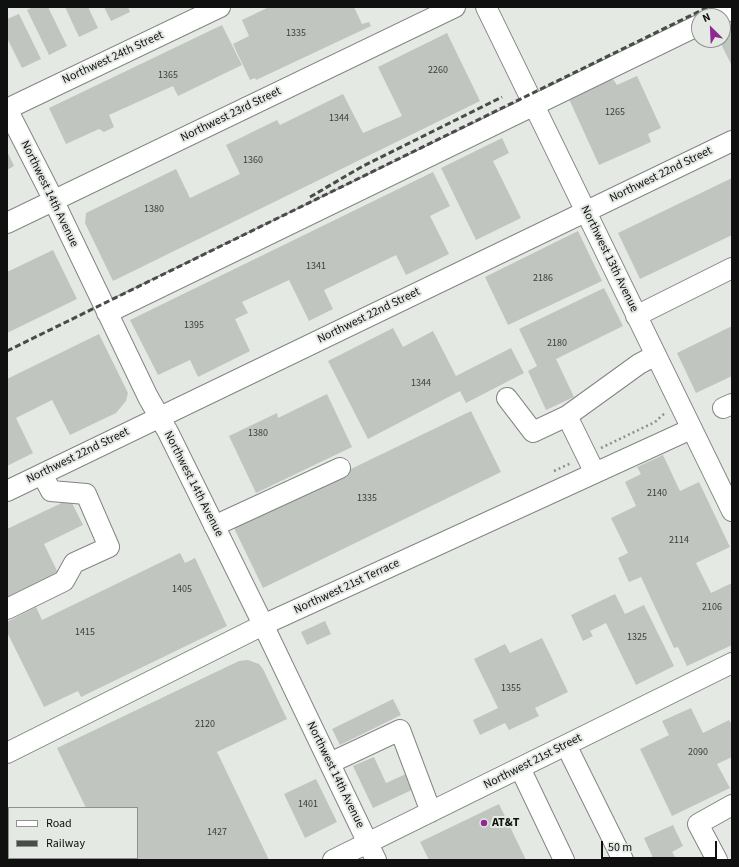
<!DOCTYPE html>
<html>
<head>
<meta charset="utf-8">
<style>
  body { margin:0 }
  #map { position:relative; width:739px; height:867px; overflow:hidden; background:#e4e9e4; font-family:"Source Sans 3",sans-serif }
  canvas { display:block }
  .frame { position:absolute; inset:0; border:8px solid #0f100f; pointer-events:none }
  .legend { position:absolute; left:8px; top:807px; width:130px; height:52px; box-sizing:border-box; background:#e4e9e4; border:1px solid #8f928f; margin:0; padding:5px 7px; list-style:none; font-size:12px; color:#0f100f }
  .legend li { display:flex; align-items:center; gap:8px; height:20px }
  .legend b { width:20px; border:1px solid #8f928f }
  .north { position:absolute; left:691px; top:8px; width:40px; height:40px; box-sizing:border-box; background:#e4e9e4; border:1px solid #8f928f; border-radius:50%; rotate:336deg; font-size:11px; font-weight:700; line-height:16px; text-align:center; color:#0f100f }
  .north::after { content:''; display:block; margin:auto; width:14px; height:18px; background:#8e2a92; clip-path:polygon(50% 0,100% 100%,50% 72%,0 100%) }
  .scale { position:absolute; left:601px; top:841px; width:116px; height:18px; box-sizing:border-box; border:2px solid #0f100f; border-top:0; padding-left:5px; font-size:12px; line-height:14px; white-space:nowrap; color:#0f100f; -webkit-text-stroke:3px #e4e9e4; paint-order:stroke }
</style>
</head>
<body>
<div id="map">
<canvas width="739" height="867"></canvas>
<div class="frame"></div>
<ul class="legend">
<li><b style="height:5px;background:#fff"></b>Road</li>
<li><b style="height:5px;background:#494b49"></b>Railway</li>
</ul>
<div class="north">N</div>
<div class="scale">50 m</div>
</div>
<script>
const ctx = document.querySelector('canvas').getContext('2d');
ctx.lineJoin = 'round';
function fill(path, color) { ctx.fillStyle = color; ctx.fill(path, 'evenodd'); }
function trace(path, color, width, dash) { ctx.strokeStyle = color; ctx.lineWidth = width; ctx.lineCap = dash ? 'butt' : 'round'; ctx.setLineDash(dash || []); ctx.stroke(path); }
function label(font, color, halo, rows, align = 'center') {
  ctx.font = font + ' "Source Sans 3",sans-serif'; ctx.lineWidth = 4; ctx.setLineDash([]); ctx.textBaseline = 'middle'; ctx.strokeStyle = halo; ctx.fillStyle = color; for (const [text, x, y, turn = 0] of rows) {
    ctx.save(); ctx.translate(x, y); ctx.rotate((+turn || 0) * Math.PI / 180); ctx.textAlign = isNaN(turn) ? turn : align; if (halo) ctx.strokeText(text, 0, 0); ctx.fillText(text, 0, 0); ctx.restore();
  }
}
fill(new Path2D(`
  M33,7H48L67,46L49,55L27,10Z
  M65,7H88L98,28L79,37Z
  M104,7H128L130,12L111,21Z
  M269,7H354L362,24L369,22L371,26L256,80L255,78L250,80L233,44L249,36L242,20Z
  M19,14L41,59L22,68L7,38V19Z
  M732,24V66L719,40H723V29Z
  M222,25L242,65L178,96L173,86L109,115L114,127L104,132L99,129L66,144L49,108Z
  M447,33L480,101L113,281L85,223L86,213L176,169L190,198L240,174L226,145L277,120L280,125L343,94L363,133L402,116L378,67Z
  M637,76L661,128L648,134L651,142L599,165L569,99L613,79L617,85Z
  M502,138L509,153L493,161L521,218L476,240L441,168Z
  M7,151L14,166L7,170Z
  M433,172L450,206L430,216L449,254L406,275L396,255L324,290L333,309L309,321L289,280L242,302L248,313L235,319L250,351L198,377L190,360L158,375L130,320Z
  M732,178V235L640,279L618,233Z
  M578,231L602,281L508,325L485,277Z
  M53,250L77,299L7,333V272Z
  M604,288L623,326L556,359L574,397L546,410L528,371L537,366L519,329Z
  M732,326V376L696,393L677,353Z
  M393,328L403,347L433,331L456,376L511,348L524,373L466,403L460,391L368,439L328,361Z
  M99,334L128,393L126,401L116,413L70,435L52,400L16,418L33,453L7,466V379Z
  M327,394L352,447L256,493L229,436L277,413L278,418Z
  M471,411L501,472L263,588L233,526Z
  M663,455L680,491L699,482L730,547L696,563L711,593L732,583V645L687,666L678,647L674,648L641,577L629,582L618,558L628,553L611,518L636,506L625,482L641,474L637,467Z
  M70,499L83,525L44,544L60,577L7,603V529Z
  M180,553L185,563L195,558L227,626L81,697L78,691L44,707L7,632V622L36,607L42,620Z
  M615,594L625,614L644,605L674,666L636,685L606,623L590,631L593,636L583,641L571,615Z
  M325,621L331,634L307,645L301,632Z
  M542,638L568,692L535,708L539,716L509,730L505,723L480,735L473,720L498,708L474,659L505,644L510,653Z
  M248,660L259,664L263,669L287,719L217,752L269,860H190L189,859L186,860H60L64,858H137V808H86L57,748L239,661Z
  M393,699L401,715L340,745L332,729Z
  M691,708L703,733L729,720L732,725V757L717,764L730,788L672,816L640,749L669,735L662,721Z
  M374,757L386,783L406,774L414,789L373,808L353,766Z
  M316,779L337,822L305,838L284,794Z
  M499,804L526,860H429L420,842Z
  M7,816L9,817V858H29L30,860H7Z
  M673,825L683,846L672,852L677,860H654L644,838Z`), '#c0c5c0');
const minor = new Path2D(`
  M486,7L732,511
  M718,16L732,9
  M7,109L47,187L148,397L168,432L257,612L376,860
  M7,109L220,7
  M7,223L455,7
  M107,313L699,25
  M636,316L732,268
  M507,398L533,432L567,416
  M723,408L732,404
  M595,473L567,416L639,364L656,355
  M7,491L732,141
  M214,526L340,468
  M7,609L64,581L74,563L109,547L86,494L51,491L42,474
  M566,745L623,860
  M7,753L263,625L691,429
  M330,763L400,730L431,812
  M520,768L564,860
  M333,860L732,663
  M717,860L698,824L732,805`);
trace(minor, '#828682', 22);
trace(new Path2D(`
  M601,448L655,422L666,412
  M554,471L571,463`), '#8c8f8c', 2.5, [2, 3]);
trace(minor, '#fff', 20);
trace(new Path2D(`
  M310,197L363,166L502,97
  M7,351L708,7`), '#494b49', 3, [6, 3]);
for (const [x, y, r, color] of [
  [484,823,4,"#8e2a92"]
]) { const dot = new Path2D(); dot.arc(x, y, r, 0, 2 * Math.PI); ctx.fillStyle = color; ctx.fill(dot); trace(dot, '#e4e9e4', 1.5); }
label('10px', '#3b3d3b', null, [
  ["1335",296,34],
  ["2260",438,71],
  ["1365",168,76],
  ["1265",615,113],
  ["1344",339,119],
  ["1360",253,161],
  ["1380",154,210],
  ["1341",316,267],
  ["2186",543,279],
  ["1395",194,326],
  ["2180",557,344],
  ["1344",421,384],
  ["1380",258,434],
  ["2140",657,494],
  ["1335",367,499],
  ["2114",679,541],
  ["1405",182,590],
  ["2106",712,608],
  ["1415",85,633],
  ["1325",637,638],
  ["1355",511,689],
  ["2120",205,725],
  ["2090",698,753],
  ["1401",308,805],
  ["1427",217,833]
]);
label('12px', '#0f100f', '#e4e9e4', [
  ["Northwest 24th Street",113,58,-25],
  ["Northwest 23rd Street",231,115,-26],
  ["Northwest 22nd Street",661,175,-26],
  ["Northwest 14th Avenue",49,194,64],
  ["Northwest 13th Avenue",609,259,64],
  ["Northwest 22nd Street",369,316,-26],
  ["Northwest 22nd Street",78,456,-26],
  ["Northwest 14th Avenue",193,484,63],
  ["Northwest 21st Terrace",347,587,-25],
  ["Northwest 21st Street",533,762,-27],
  ["Northwest 14th Avenue",335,775,64]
]);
label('bold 12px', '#0f100f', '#e4e9e4', [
  ["AT&T",492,823]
], 'left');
</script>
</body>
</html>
